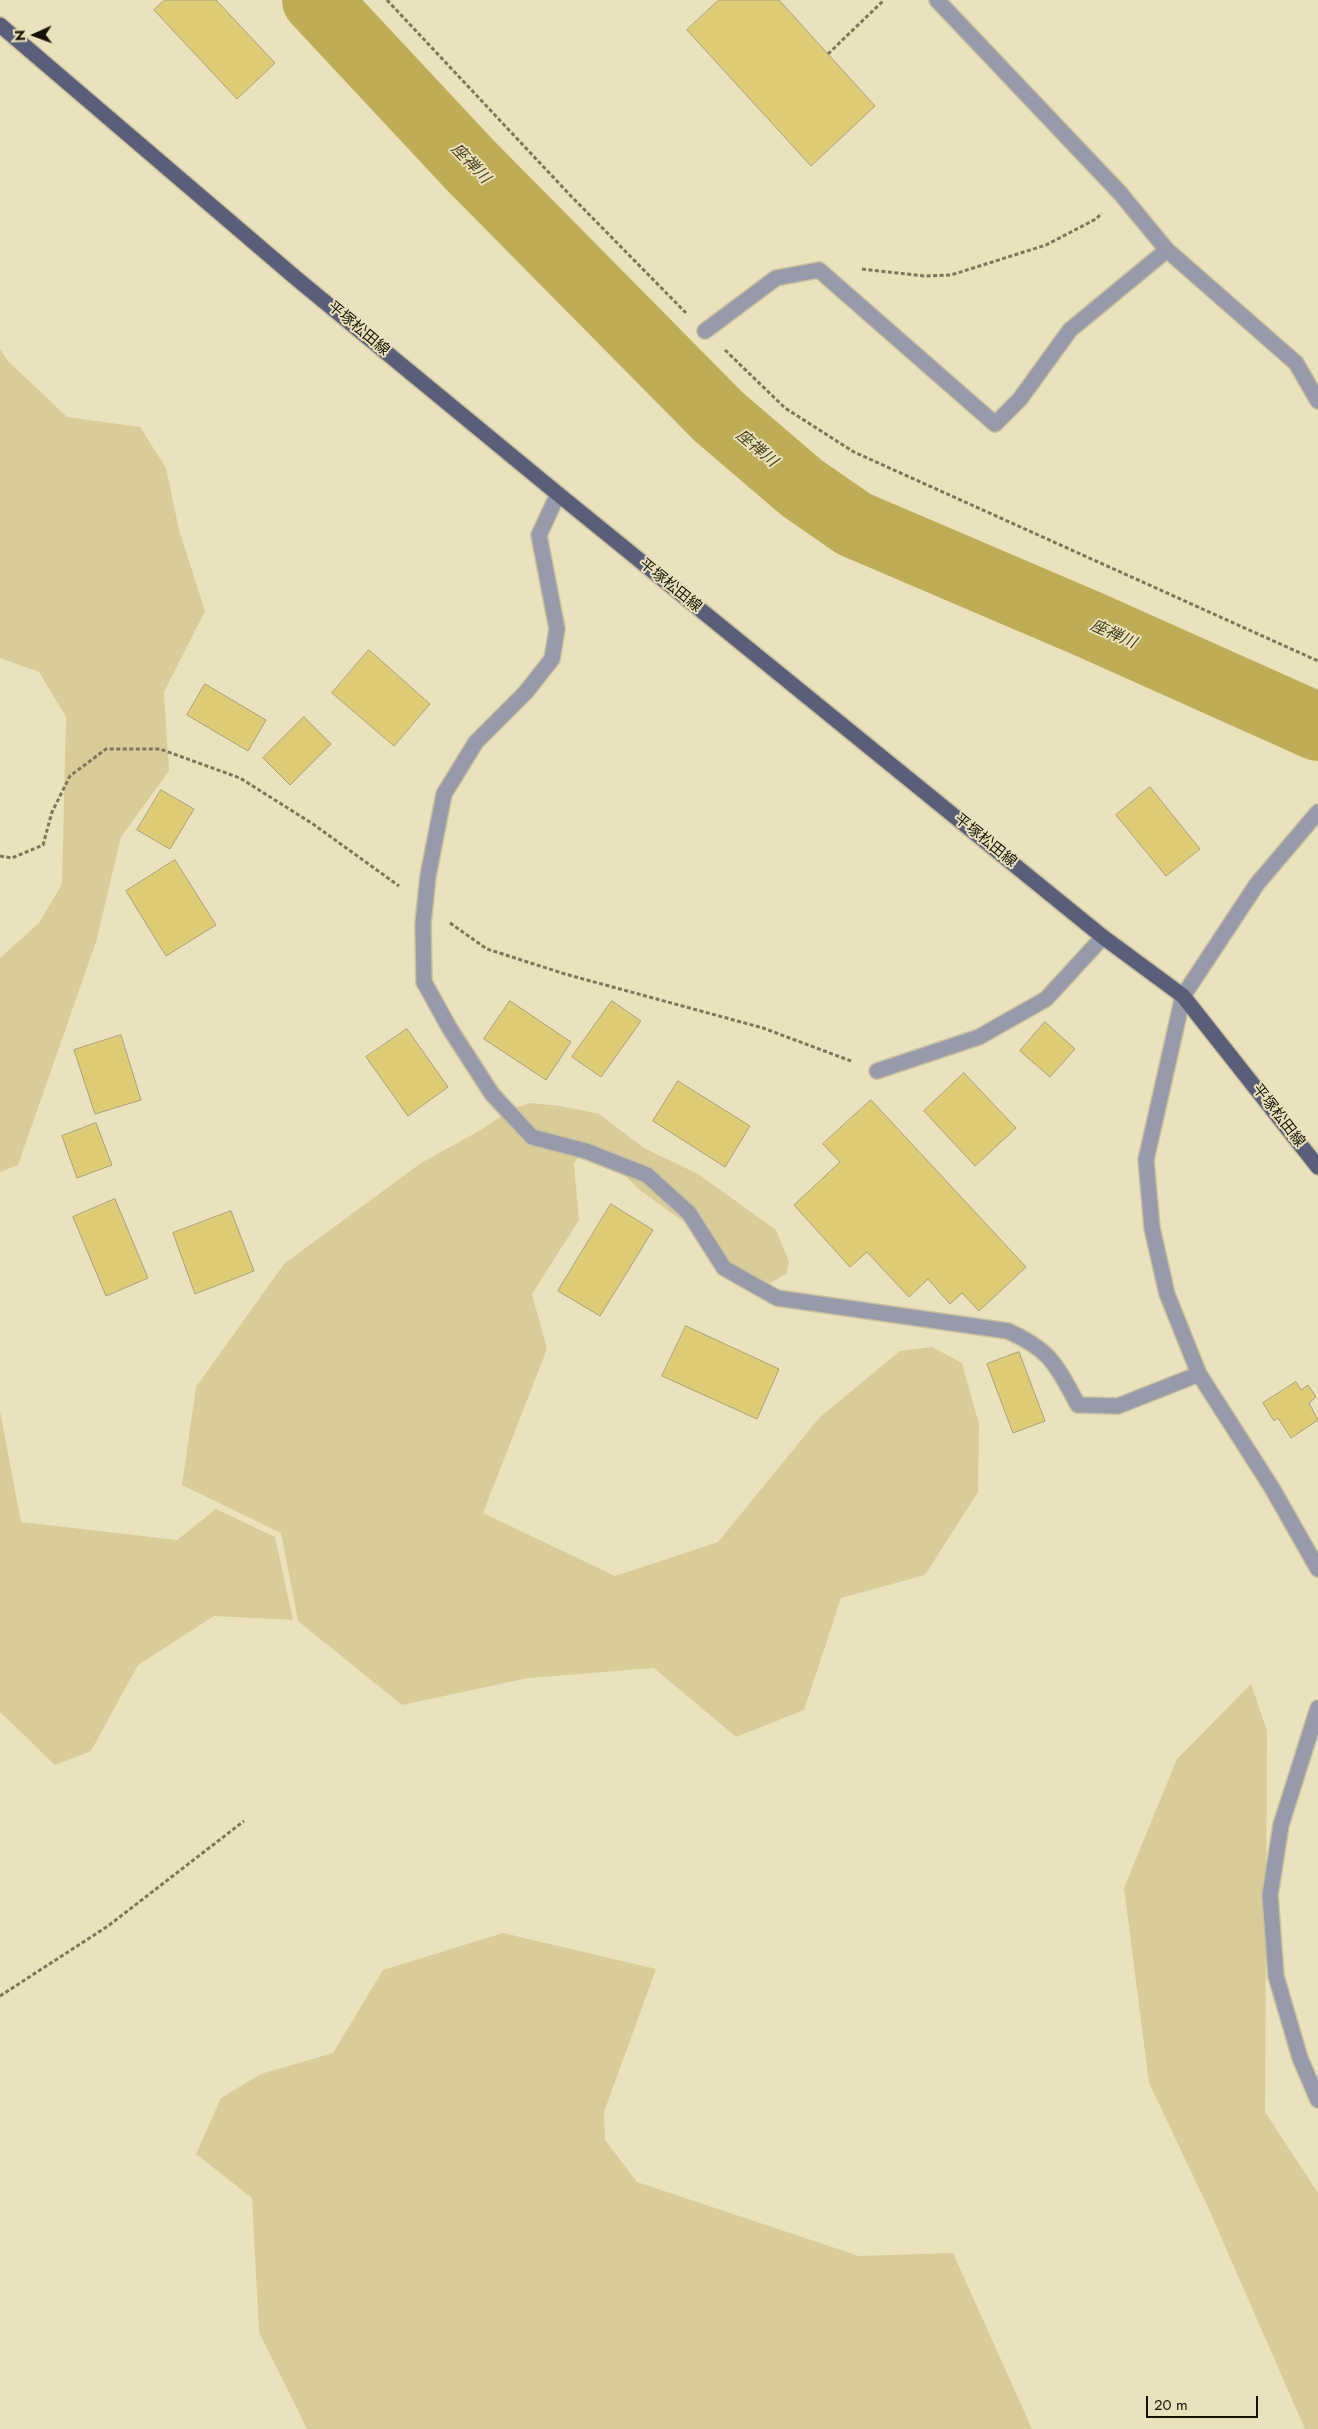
<!DOCTYPE html>
<html>
<head>
<meta charset="utf-8">
<style>
  body { margin:0 }
  #map { position:relative; width:1318px; height:2429px; overflow:hidden; background:#eae2bc; font-family:Jost,sans-serif }
  canvas { display:block }
  .north { position:absolute; left:10px; top:10px; width:50px; height:50px; -webkit-text-stroke:4px #eae2bc; paint-order:stroke; rotate:268deg; font-size:14px; font-weight:700; line-height:20px; text-align:center; color:#131004 }
  .north::after { content:''; display:block; margin:auto; width:18px; height:22px; background:#131004; clip-path:polygon(50% 0,100% 100%,50% 72%,0 100%) }
  .scale { position:absolute; left:1146px; top:2396px; width:112px; height:22px; box-sizing:border-box; border:2px solid #131004; border-top:0; padding-left:6px; font-size:15px; line-height:18px; white-space:nowrap; color:#131004; -webkit-text-stroke:4px #eae2bc; paint-order:stroke }
</style>
</head>
<body>
<div id="map">
<canvas width="1318" height="2429"></canvas>
<div class="north">N</div>
<div class="scale">20 m</div>
</div>
<script>
const ctx = document.querySelector('canvas').getContext('2d');
ctx.lineJoin = 'round';
function fill(path, color) { ctx.fillStyle = color; ctx.fill(path, 'evenodd'); }
function trace(path, color, width, dash) { ctx.strokeStyle = color; ctx.lineWidth = width; ctx.lineCap = dash ? 'butt' : 'round'; ctx.setLineDash(dash || []); ctx.stroke(path); }
function label(font, color, halo, rows, align = 'center') {
  ctx.font = font + ' Jost,"Noto Sans JP",sans-serif'; ctx.lineWidth = 4; ctx.setLineDash([]); ctx.textBaseline = 'middle'; ctx.strokeStyle = halo; ctx.fillStyle = color; for (const [text, x, y, turn = 0] of rows) {
    ctx.save(); ctx.translate(x, y); ctx.rotate((+turn || 0) * Math.PI / 180); ctx.textAlign = isNaN(turn) ? turn : align; if (halo) ctx.strokeText(text, 0, 0); ctx.fillText(text, 0, 0); ctx.restore();
  }
}
fill(new Path2D(`
  M0,349L8,361L67,417L140,427L166,468L179,530L205,611L164,692L169,771L121,837L96,942L18,1165L0,1172V958L39,923L62,884L66,717L39,672L0,658Z
  M531,1103L561,1106L599,1114L644,1148L698,1174L776,1230L789,1262L786,1274L770,1283L741,1270L692,1228L640,1190L598,1150L581,1151L574,1164L579,1220L532,1294L547,1349L483,1513L615,1576L718,1542L820,1417L900,1351L932,1347L962,1363L979,1424L978,1492L925,1575L841,1598L804,1710L736,1737L654,1668L528,1678L402,1705L298,1621L281,1533L182,1485L196,1387L284,1264L421,1163L479,1131L514,1108Z
  M0,1411L21,1522L177,1540L216,1509L275,1537L293,1620L214,1616L138,1665L91,1751L55,1765L0,1712Z
  M1251,1684L1267,1731L1265,2112L1318,2193V2429H1305L1207,2205L1149,2083L1124,1888L1177,1759Z
  M503,1933L656,1969L604,2112L605,2140L637,2182L859,2256L953,2253L1032,2429H307L259,2332L252,2198L196,2154L221,2098L261,2074L333,2053L383,1970Z`), '#d8cc99');
trace(new Path2D(`
  M316,0L470,165L719,417L802,488L854,524L1088,624L1318,727`), '#beac57', 68);
const building = new Path2D(`
  M165,0H216L275,63L237,99L154,10Z
  M719,0H779L875,106L811,166L687,30Z
  M369,650L430,704L394,746L332,693Z
  M205,684L266,720L248,751L187,715Z
  M304,717L331,744L290,785L263,758Z
  M1150,787L1200,849L1166,876L1116,815Z
  M161,790L194,809L170,849L137,830Z
  M175,860L216,925L166,956L126,891Z
  M510,1001L571,1042L546,1080L484,1039Z
  M612,1001L641,1021L601,1077L572,1057Z
  M1045,1022L1075,1049L1050,1077L1020,1051Z
  M407,1029L448,1087L408,1116L366,1057Z
  M121,1035L141,1100L95,1114L74,1050Z
  M964,1073L1016,1128L975,1166L924,1111Z
  M678,1081L750,1126L725,1167L653,1121Z
  M871,1100L1026,1267L979,1311L962,1293L950,1304L928,1279L909,1297L867,1252L850,1267L794,1205L840,1162L823,1144Z
  M96,1123L112,1165L77,1178L62,1136Z
  M115,1199L148,1278L106,1296L73,1217Z
  M611,1204L653,1230L600,1316L558,1291Z
  M231,1211L254,1271L195,1294L173,1233Z
  M686,1326L779,1369L757,1419L662,1376Z
  M1019,1352L1045,1421L1013,1433L987,1364Z
  M1296,1382L1301,1390L1308,1385L1316,1397L1309,1403L1318,1420L1291,1438L1278,1418L1274,1421L1263,1403Z`);
fill(building, '#dfcc77');
trace(building, '#a8a07d', 1);
const service = new Path2D(`
  M424,982L450,1029L492,1094L532,1137L586,1151L647,1175L689,1213L724,1268L777,1298L1008,1331C1052,1351 1056,1365 1078,1405L1118,1406L1199,1374`);
const minor = new Path2D(`
  M705,331L776,278L819,270L995,424L1020,399L1070,330L1167,250
  M424,982L423,924L428,876L444,794L476,742L526,692L552,659L557,629L539,535L558,494
  M877,1071L979,1037L1046,999L1103,937`);
const tertiary = new Path2D(`
  M937,0L1120,193L1167,250L1296,363L1318,401
  M1318,812L1257,884L1183,996L1146,1160L1152,1228L1167,1294L1199,1374L1272,1488L1318,1569
  M1318,1708L1281,1825L1270,1895L1276,1976L1300,2058L1318,2100`);
const primary = new Path2D(`
  M0,25L297,279L558,494L1103,937L1183,996L1318,1167`);
trace(service, '#c8c09f', 18);
trace(minor, '#c8c09f', 18);
trace(tertiary, '#c8c09f', 18);
trace(primary, '#c8c09f', 18);
trace(new Path2D(`
  M387,0L569,194L686,313
  M828,54L884,0
  M862,269L924,276L951,275L1046,245L1096,219L1102,213
  M725,350L785,408L854,452L1318,661
  M0,856L12,858L43,845L52,812L70,776L106,749H160L240,778L313,824L399,886
  M450,923L487,949L565,974L763,1028L851,1061
  M0,1996L108,1926L244,1821`), '#7b765d', 3, [4, 2.5]);
trace(service, '#969aa9', 15);
trace(minor, '#969aa9', 15);
trace(tertiary, '#969aa9', 15);
trace(primary, '#595f79', 15);
label('15px', '#131004', '#eae2bc', [
  ["平塚松田線",358,329,40],
  ["平塚松田線",670,586,39],
  ["平塚松田線",985,841,39],
  ["平塚松田線",1278,1116,52]
]);
label('italic 16px', '#49411c', '#eae2bc', [
  ["座禅川",470,164,46],
  ["座禅川",756,449,40],
  ["座禅川",1113,635,24]
]);
</script>
</body>
</html>
